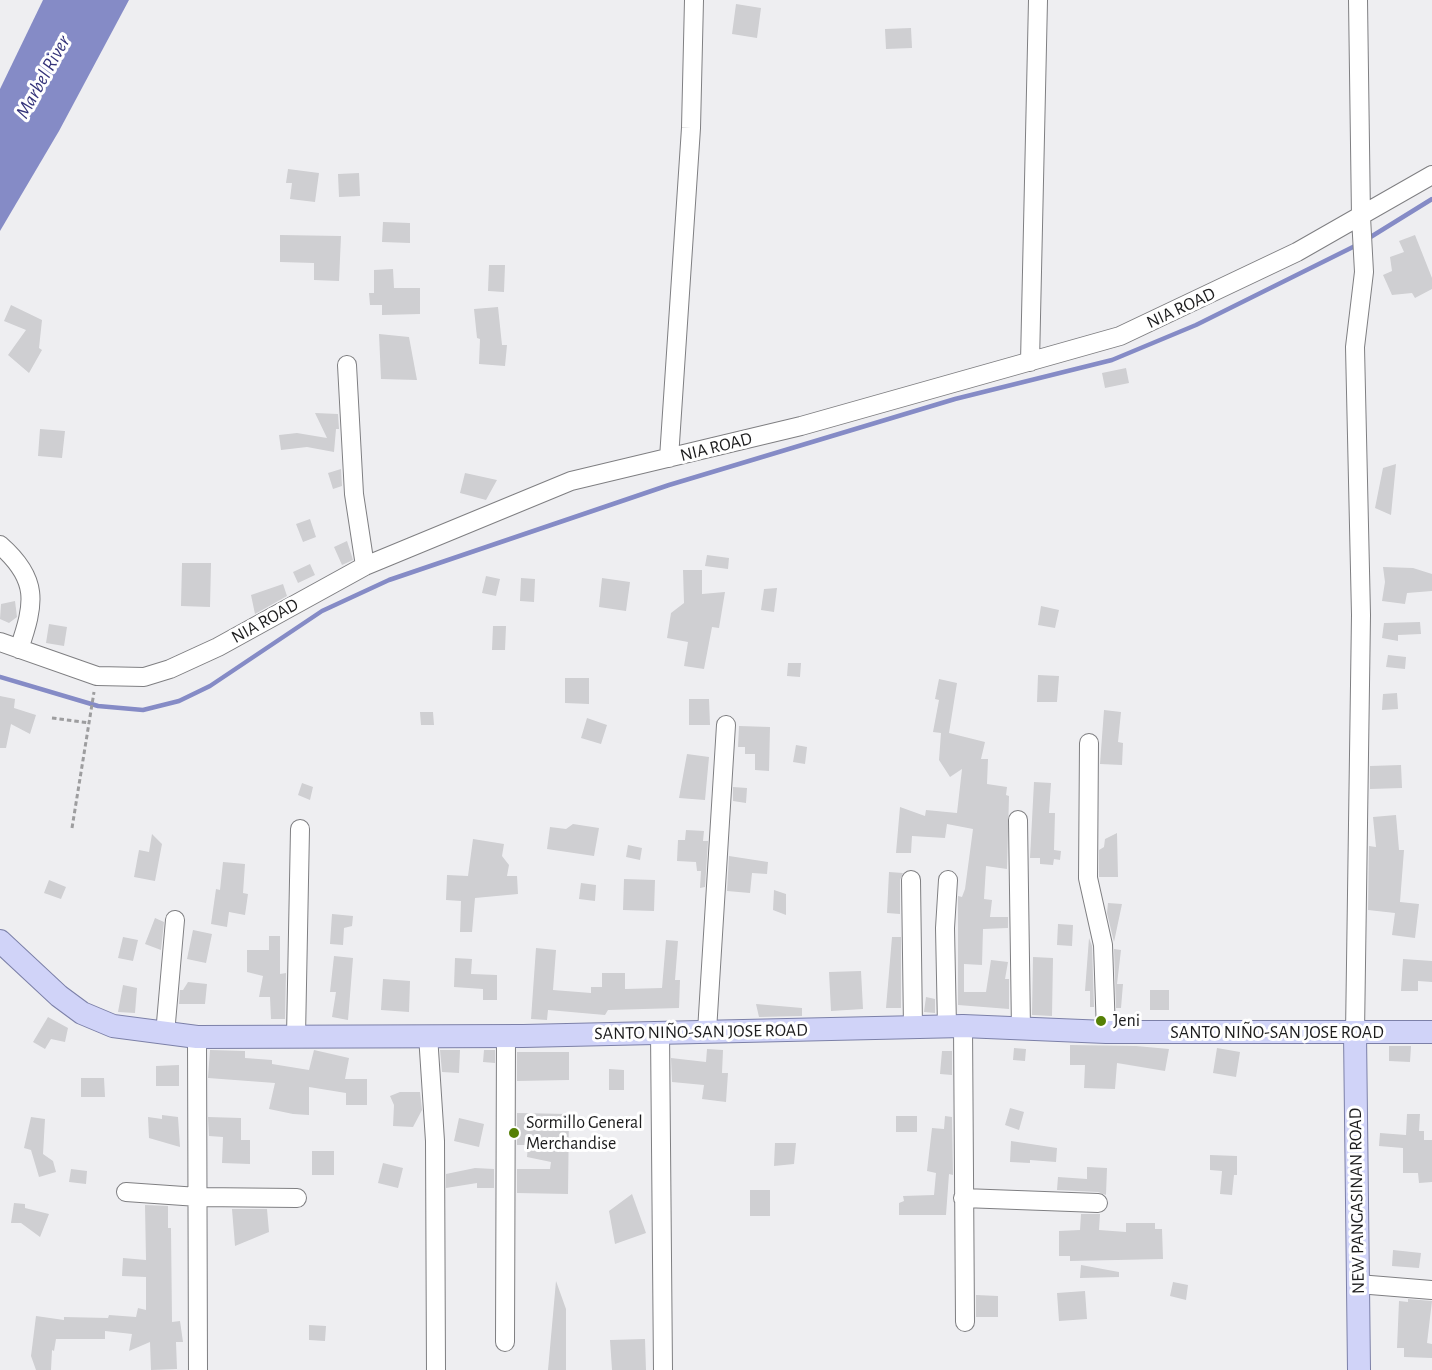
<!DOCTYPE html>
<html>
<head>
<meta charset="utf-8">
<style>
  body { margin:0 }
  canvas { display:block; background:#eeeef1 }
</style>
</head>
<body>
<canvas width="1432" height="1370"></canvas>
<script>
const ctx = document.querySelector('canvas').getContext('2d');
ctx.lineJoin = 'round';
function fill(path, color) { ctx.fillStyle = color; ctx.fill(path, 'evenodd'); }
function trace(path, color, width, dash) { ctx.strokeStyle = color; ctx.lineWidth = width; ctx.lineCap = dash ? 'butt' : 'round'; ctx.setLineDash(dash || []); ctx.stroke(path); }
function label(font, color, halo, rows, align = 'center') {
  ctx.font = font + ' "Alegreya Sans",sans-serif'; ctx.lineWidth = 6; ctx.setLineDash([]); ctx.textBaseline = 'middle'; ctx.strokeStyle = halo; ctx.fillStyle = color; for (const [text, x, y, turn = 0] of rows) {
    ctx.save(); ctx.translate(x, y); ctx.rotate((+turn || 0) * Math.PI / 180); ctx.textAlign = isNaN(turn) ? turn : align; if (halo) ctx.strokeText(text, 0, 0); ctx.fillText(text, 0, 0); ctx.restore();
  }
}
fill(new Path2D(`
  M43,0H129L59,131L0,231V89Z`), '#858bc6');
trace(new Path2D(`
  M1369,238L1432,199
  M0,677L98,706L143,710L179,701L210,686L322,611L389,580L669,485L955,399L1112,360L1196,325L1357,245`), '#858bc6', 4.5);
fill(new Path2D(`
  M736,4L761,8L757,38L732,34Z
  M911,28L912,48L886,49L885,29Z
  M288,169L319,173L315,202L290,199L292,183H286Z
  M359,173L360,196L339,197L338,174Z
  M383,222L410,223V243L382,242Z
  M280,235L341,236L339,281L314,280V263L280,262Z
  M1415,235L1432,278V289L1415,298L1412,293L1392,295L1383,275L1392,271L1390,257L1404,252L1399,241Z
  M489,265H505L504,292L488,291Z
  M393,269L394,288H420V314L382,315V305H370L369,293H374V270Z
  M11,305L42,320L39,348L42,350L29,373L8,355L26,330L4,321Z
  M498,307L502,345H507L505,366L479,364L480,339L477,338L474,309Z
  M379,334L409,337L417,380L381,379Z
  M1126,368L1129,383L1105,388L1102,373Z
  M315,413L338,414L339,429H336L334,452L307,447L281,450L279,435L297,433L327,438Z
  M40,429L65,431L62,458L38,456Z
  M1396,464L1391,515L1375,508L1383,468Z
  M341,469L342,486L333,489L328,473Z
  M465,473L497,480L486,500L460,493Z
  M310,519L316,537L303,542L296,524Z
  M347,541L353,560L342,565L334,547Z
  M707,555L729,558L728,569L705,566Z
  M182,563H211L210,607L181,606Z
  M310,564L315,575L298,583L293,572Z
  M1383,567L1413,568L1432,574V591L1407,593L1405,604L1382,601L1385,582Z
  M683,570H702V594L725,592L719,628L712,627L704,669L684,666L688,642L667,638L671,613L684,603Z
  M486,576L500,579L496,596L482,593Z
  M521,578L535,579L534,602L520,601Z
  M602,578L630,582L626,611L599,607Z
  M283,584L287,596L255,614L251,595Z
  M777,588L774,612L761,610L764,589Z
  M15,601L17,617L9,623L0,619L1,604Z
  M1041,606L1059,610L1055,628L1038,625Z
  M1420,622L1421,634L1398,635V641L1382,638L1384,623Z
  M49,624L67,627L64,646L46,643Z
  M493,626H506L505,650H492Z
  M1388,655L1406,657L1405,669L1386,667Z
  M788,663H801L800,677L787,676Z
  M1038,675L1059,676L1057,702H1037Z
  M565,678H589V704L565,703Z
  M939,679L957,683L949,733L985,742L981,759H988L987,784L1007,787L1006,795L1009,796L1007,869L986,866L984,899L992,900L990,917H1008V928L983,929L982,965L964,964V992H986L991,960L1008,962L1005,979H1009V1009L958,1005V896L962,897L965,889L973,829L947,824L945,838L912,836L911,853H896L900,807L925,816L926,810L957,813L962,769L950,777L939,760L941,733L933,732L939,700L935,699Z
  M1397,693L1398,709L1382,710L1383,694Z
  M0,696L15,699L14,708L36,715L30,734L11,724L6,748H0Z
  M689,699H709L710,725H689Z
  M1104,710L1121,712L1118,742L1123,743L1122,765L1100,764Z
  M420,712H433L434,725H421Z
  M587,718L607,725L601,744L581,738Z
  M739,726L770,727L769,771L755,770V754H745V747H738Z
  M796,745L807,747L805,764L793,762Z
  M687,754L709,757L705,800L679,798Z
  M1401,765L1402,788L1370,789V766Z
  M1034,782L1051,783L1049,813H1055L1054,850L1061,851L1060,860L1054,859L1053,865L1040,864V858H1030Z
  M302,783L313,787L310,800L298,795Z
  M733,787L747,788L746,803L733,801Z
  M1396,815L1399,850H1404L1400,902L1419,904L1415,938L1392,935L1395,913L1368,910L1369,846L1376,847L1373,817Z
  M573,824L599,828L594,856L547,849L550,827L566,829Z
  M686,830L704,831L703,841H708L705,887L700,888L701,871H697L696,862L677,861L678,840H685Z
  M1117,833L1118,877H1099V850L1104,847L1105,839Z
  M152,834L162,844L155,881L134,877L139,850L149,852Z
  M473,839L504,844L502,856L509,865L507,876H517L518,894L475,898L472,932H460L461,901L446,900L447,875L468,876Z
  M628,845L642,848L640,860L626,857Z
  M729,856L768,862L767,874L752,873L750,893L727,891Z
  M223,862L245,864L243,893L248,894L245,915L229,912L227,927L211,924L216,889L220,890Z
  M889,872L903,873L900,880V914L887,913Z
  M624,879L655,880L654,911L623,910Z
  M49,880L66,887L61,899L44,893Z
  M581,883L596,885L595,901L579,899Z
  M774,890L786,894V915L773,910Z
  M1108,903L1122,904L1114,942L1107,913Z
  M332,914L353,916L352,926L344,928L343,945L330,944Z
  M155,918L164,922L161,950L145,944Z
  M1058,924L1073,925L1072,946L1057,945Z
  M193,930L212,934L206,963L187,959Z
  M269,936H280V974L286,973L285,1019H271L270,997H259L263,976L247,972V950H269Z
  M123,937L138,940L133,961L118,958Z
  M892,937H901V1008H886Z
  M1089,938L1092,946L1094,1007H1090V991H1085Z
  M666,940L678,941L675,980H680L679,1008L608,1010L605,1015L548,1010L547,1020L531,1019L536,948L556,950L553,990L591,993V987H602V973H625V989L662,988Z
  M1114,949L1121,950L1117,984H1123L1121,1008H1116Z
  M334,956L353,958L348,1020L332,1017L336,992H330Z
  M1033,957L1053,958L1052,1016L1032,1015Z
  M455,958L472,959L471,974L497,975V1000H483V989L454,987Z
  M1403,959L1432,961V982L1418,981V991H1401Z
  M861,971L863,1009L831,1011L829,972Z
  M383,979L410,981L409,1012L381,1010Z
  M188,982L207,984L205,1004H179L180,990H183Z
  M123,985L137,988L135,1013L118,1012Z
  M1150,990H1169V1010H1150Z
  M926,997L935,999V1013L924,1012Z
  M756,1004L802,1008V1016L759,1017Z
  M48,1017L68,1028L65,1042L51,1039L45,1049L33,1042Z
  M1070,1045L1136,1046L1169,1049L1165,1071L1117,1063L1115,1089L1084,1088L1085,1065H1070Z
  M1389,1046H1411L1410,1062L1389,1061Z
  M1014,1048L1026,1049L1025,1061L1013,1060Z
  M1217,1048L1240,1052L1236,1077L1213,1073Z
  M707,1049L723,1050L722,1073H728L726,1102L702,1099L704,1085L672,1082L671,1058L706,1062Z
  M210,1050L245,1051V1058L272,1060V1064L309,1070L314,1050L349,1058L345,1079H367V1105H346V1093L309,1087V1115L293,1114L269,1109L275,1083L208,1078Z
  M440,1050H460L459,1073L442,1072Z
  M484,1050H495V1063L483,1062Z
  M942,1051H952V1075L940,1074Z
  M517,1052H569V1080L517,1081Z
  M179,1065V1086H156V1066Z
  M609,1069L624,1070V1090H609Z
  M81,1078H104L105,1097H81Z
  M400,1092H420L422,1110L413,1127L393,1126L394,1105L390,1096Z
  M1010,1108L1024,1112L1019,1130L1005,1125Z
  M517,1113L569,1114L568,1194L517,1193V1169H550L551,1162L527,1157L528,1145H517Z
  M1407,1114H1420L1419,1131H1424V1140H1432V1182L1419,1183L1418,1173H1403V1148L1379,1146L1380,1133L1406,1135Z
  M162,1115L178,1117L180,1147L149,1138L148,1117L162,1119Z
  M896,1116H917V1132H896Z
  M945,1116L952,1117L953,1175L949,1174L946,1215H899V1203L904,1201L903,1196L934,1195L936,1173L927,1171L932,1128L944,1129Z
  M31,1117L45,1119L43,1154L53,1161L56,1172L39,1177L31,1150L24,1148Z
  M208,1117L241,1118V1140H250V1164L222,1163L223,1137L209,1136Z
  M459,1118L484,1124L479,1147L454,1141Z
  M1011,1141L1057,1148L1056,1162L1030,1160V1163L1010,1162Z
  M775,1143H796L794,1164L774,1166Z
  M312,1151H334V1175H312Z
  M1210,1155L1237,1156V1175H1234L1232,1195L1220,1194L1222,1171L1210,1170Z
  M383,1163L403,1168L398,1188L378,1183Z
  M1087,1167L1107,1168L1106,1195L1098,1192L1057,1190L1058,1177L1087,1179Z
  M475,1168L494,1169V1188H477V1183L446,1188V1174Z
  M71,1169L87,1171L86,1184L69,1182Z
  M750,1190H770V1216H750Z
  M632,1194L646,1233L615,1244L609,1211Z
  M14,1203L25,1204V1208L49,1214L40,1237L21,1223H11Z
  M145,1205L168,1206V1228H171L172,1322L180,1321L183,1342H176L177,1369L151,1370L150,1342L129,1351L132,1334L105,1331V1339H56L54,1351L52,1350L51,1370H36L31,1356L36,1316L64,1320V1317L108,1318L109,1315L136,1317L138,1308L146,1310V1277L122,1276L123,1258L146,1260Z
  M232,1209H267L269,1232L235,1246Z
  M1081,1214H1100L1099,1230L1126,1232V1223H1155V1229H1162L1163,1259L1070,1261V1256H1059V1231L1080,1230Z
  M1393,1250L1421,1253L1419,1268L1392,1266Z
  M1081,1265L1119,1272V1277L1080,1278Z
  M556,1281L566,1309V1370H548Z
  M1173,1282L1188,1285L1186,1300L1170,1296Z
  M1085,1291L1087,1319L1059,1321L1057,1293Z
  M976,1295L998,1296V1317H976Z
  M1408,1299L1432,1301L1427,1343L1432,1344V1358L1404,1357V1348H1397L1399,1301L1408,1302Z
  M309,1325L326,1326L325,1341L309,1340Z
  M645,1339L646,1370H612L610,1340Z`), '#cfcfd2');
const minor = new Path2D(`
  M1030,362L1038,0
  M347,365L354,494L365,566
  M669,458L691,128L694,0
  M0,545C39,579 35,603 19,649
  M0,642L97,676L144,677L170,669L218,647L365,566L571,481L801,426L1120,336L1297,252L1432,175
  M1089,743L1088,878L1103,945L1106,1032
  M1018,820L1021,1030
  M911,880L913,1028
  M963,1026L965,1322
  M947,1027L945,928L948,880
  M707,1031L726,725
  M660,1032L663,1370
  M1355,1033L1361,615L1355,347L1364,272L1361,217L1358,0
  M165,1034L175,920
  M428,1035L435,1141L436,1370
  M296,1036L300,829
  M197,1037L198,1370
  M126,1192L198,1197L297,1198
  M963,1198L1098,1203
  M1358,1284L1432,1290
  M505,1342L506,1035`);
const major = new Path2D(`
  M0,941L59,996L82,1013L113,1026L197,1037L523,1036L963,1026L1106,1032H1432
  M1355,1033L1359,1370`);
trace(minor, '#7f7f82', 20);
trace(major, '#7c80a8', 24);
trace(new Path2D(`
  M52,718L90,723
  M72,828L94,692`), '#9d9d9f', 3, [4.5, 3]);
trace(minor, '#fff', 18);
trace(major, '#d0d3f8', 22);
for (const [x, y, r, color] of [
  [1101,1021,6,"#558005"],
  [514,1133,6,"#558005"]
]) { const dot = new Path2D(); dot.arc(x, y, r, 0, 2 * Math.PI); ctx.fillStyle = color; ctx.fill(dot); trace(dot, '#fff', 2); }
label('18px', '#1c1c1d', '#fff', [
  ["NIA ROAD",1181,308,-25],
  ["NIA ROAD",716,447,-14],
  ["NIA ROAD",265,621,-29],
  ["SANTO NIÑO-SAN JOSE ROAD",701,1032,-1],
  ["SANTO NIÑO-SAN JOSE ROAD",1277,1033],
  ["NEW PANGASINAN ROAD",1357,1201,-91]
]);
label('18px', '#1c1c1d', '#fff', [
  ["Jeni",1113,1021],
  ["Sormillo General",526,1123],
  ["Merchandise",526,1144]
], 'left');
label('italic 20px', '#34337a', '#fff', [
  ["Marbel River",43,77,-61]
]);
</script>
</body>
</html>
